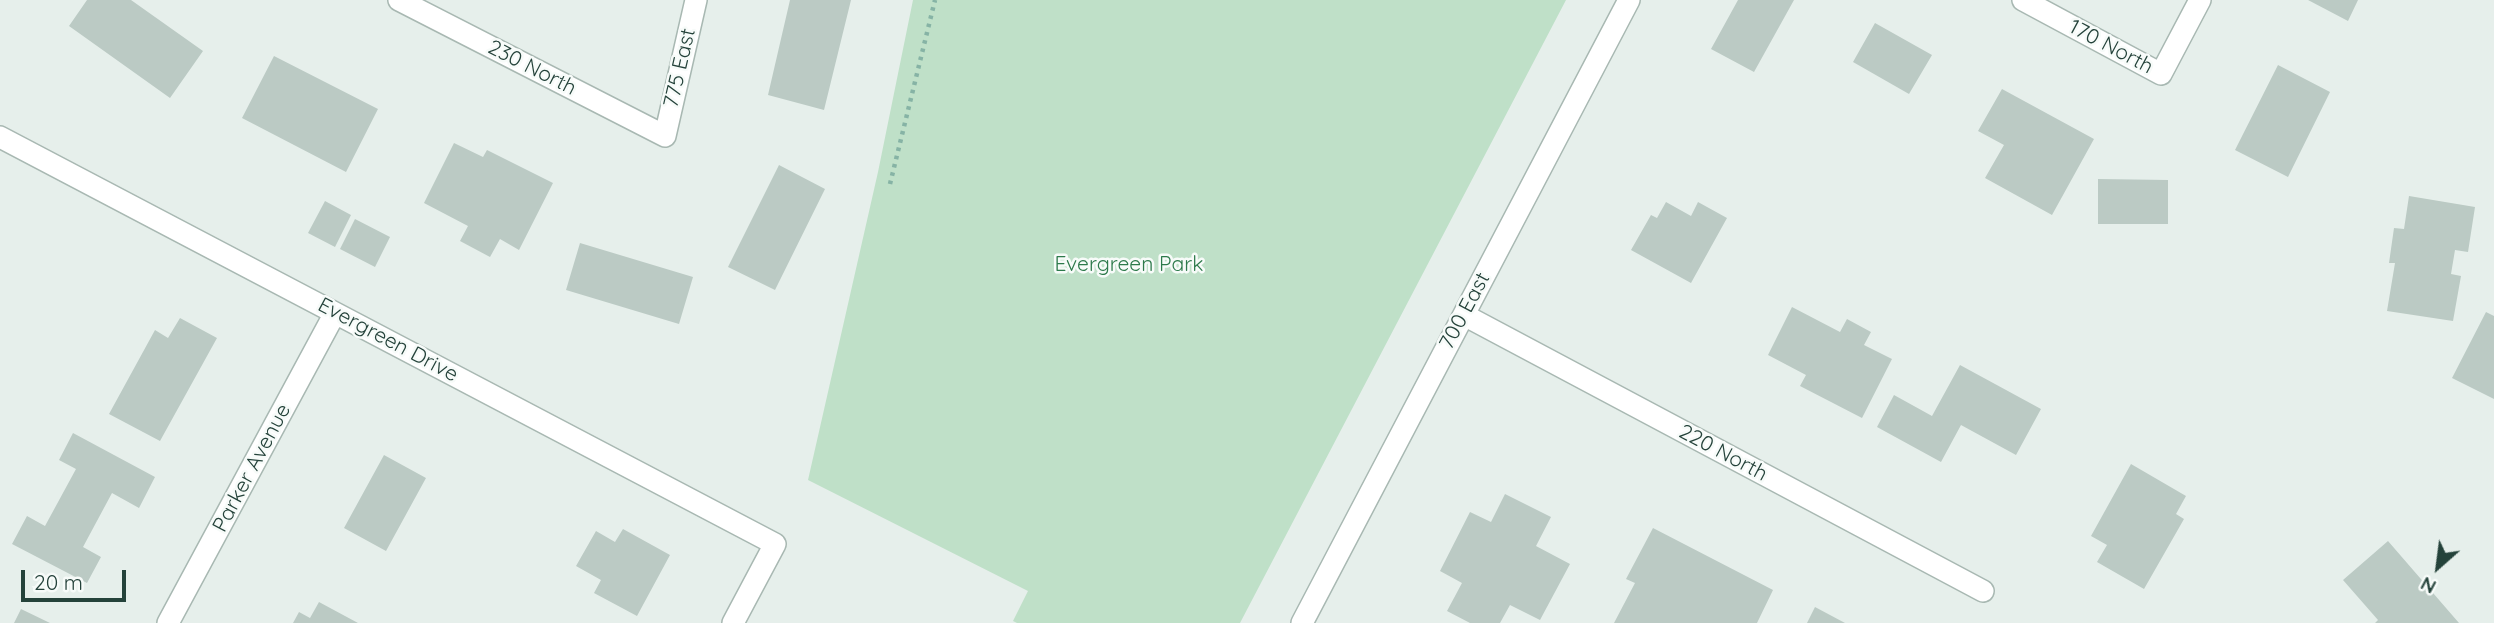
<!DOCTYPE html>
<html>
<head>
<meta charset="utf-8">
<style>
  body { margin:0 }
  #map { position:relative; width:2494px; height:623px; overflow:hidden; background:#e6efeb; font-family:Quicksand,sans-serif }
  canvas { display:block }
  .north { position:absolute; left:2403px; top:532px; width:70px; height:70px; -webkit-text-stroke:5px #f7fbf9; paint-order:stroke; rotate:208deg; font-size:19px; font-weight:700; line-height:28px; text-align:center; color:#24423a }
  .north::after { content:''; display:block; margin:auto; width:24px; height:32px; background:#24423a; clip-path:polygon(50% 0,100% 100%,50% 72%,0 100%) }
  .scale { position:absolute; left:21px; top:570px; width:105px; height:32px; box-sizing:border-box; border:4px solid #24423a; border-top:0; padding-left:9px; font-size:21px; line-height:24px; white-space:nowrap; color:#24423a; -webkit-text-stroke:5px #f7fbf9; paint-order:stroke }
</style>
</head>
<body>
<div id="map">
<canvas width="2494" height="623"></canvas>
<div class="north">N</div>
<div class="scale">20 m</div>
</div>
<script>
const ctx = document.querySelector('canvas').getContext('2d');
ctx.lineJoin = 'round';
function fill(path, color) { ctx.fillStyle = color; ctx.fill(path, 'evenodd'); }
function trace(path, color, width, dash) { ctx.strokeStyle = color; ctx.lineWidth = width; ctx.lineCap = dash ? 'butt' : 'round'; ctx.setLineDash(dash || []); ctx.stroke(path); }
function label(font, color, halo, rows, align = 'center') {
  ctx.font = font + ' Quicksand,sans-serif'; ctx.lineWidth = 5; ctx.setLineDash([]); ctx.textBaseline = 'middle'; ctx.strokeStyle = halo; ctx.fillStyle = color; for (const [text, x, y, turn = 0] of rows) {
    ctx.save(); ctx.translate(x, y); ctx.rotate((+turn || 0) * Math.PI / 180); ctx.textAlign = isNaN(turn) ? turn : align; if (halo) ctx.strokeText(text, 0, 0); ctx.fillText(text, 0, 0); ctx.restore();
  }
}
fill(new Path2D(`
  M913,0H1566L1240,623H1017L1013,621L1028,591L808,480L878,172Z`), '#bfe0c8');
fill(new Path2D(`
  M87,0H131L203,51L170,98L69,26Z
  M790,0H851L824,110L768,95Z
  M1738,0H1794L1754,72L1711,49Z
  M2308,0H2358L2348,21Z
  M1875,23L1932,55L1909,94L1853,62Z
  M274,56L378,109L346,172L242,118Z
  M2278,65L2330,92L2288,177L2235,150Z
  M2002,89L2094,139L2052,215L1985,178L2004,145L1978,131Z
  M454,143L483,157L487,150L553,183L519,250L500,239L490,257L460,241L468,226L424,203Z
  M779,165L825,189L775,290L728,267Z
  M2098,179L2168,180V224H2098Z
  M2409,196L2475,207L2468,252L2455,250L2451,274L2461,276L2453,321L2387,311L2395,263H2389L2394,228L2404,229Z
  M325,201L351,215L335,247L308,233Z
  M1666,202L1691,216L1698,202L1727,218L1691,283L1631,250L1651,215L1657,218Z
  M355,219L390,237L375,267L340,249Z
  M580,243L693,277L679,324L566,290Z
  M1792,307L1840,332L1847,319L1871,332L1864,345L1892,359L1862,418L1800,386L1806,375L1768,355Z
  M2486,312L2494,316V399L2452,378Z
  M180,318L217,338L160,441L109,414L155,330L168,338Z
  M1960,365L2041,409L2016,455L1961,425L1941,462L1877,427L1894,395L1932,416Z
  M73,433L155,477L139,508L112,493L83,547L101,557L87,583L12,544L27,516L45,526L76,469L59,460Z
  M384,455L426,478L386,551L344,528Z
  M2131,464L2186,496L2176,514L2184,519L2144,589L2097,562L2107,545L2091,536Z
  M1505,494L1551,517L1536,546L1570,564L1540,620L1510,605L1500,623H1470L1447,611L1462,583L1440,571L1470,512L1491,522Z
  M1653,528L1773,590L1757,623H1614L1635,583L1626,579Z
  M623,529L670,555L637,616L594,593L601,580L576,566L596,531L615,542Z
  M2388,541L2459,623H2375L2378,620L2343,580Z
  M319,602L358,623H293L299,612L310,618Z
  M1815,607L1845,623H1807Z
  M21,609L50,623H14Z`), '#bbcac4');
const minor = new Path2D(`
  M399,0L665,136L696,0
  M2023,0L2161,74L2200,0
  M0,137L775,544L733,623
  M1464,315L1983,591
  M168,623L335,313
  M1302,623L1629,0`);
trace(minor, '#a8b8b2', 24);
trace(new Path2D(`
  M890,184L935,0`), '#86b3a5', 4.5, [3.5, 5]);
trace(minor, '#fff', 21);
label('21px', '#24423a', '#f7fbf9', [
  ["170 North",2111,47,28],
  ["230 North",532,68,27],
  ["775 East",680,68,-77],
  ["700 East",1465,311,-62],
  ["Evergreen Drive",388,340,28],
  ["220 North",1723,453,28],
  ["Parker Avenue",252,468,-62]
]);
label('21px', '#2d7a4b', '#f7fbf9', [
  ["Evergreen Park",1129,265]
]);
</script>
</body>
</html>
